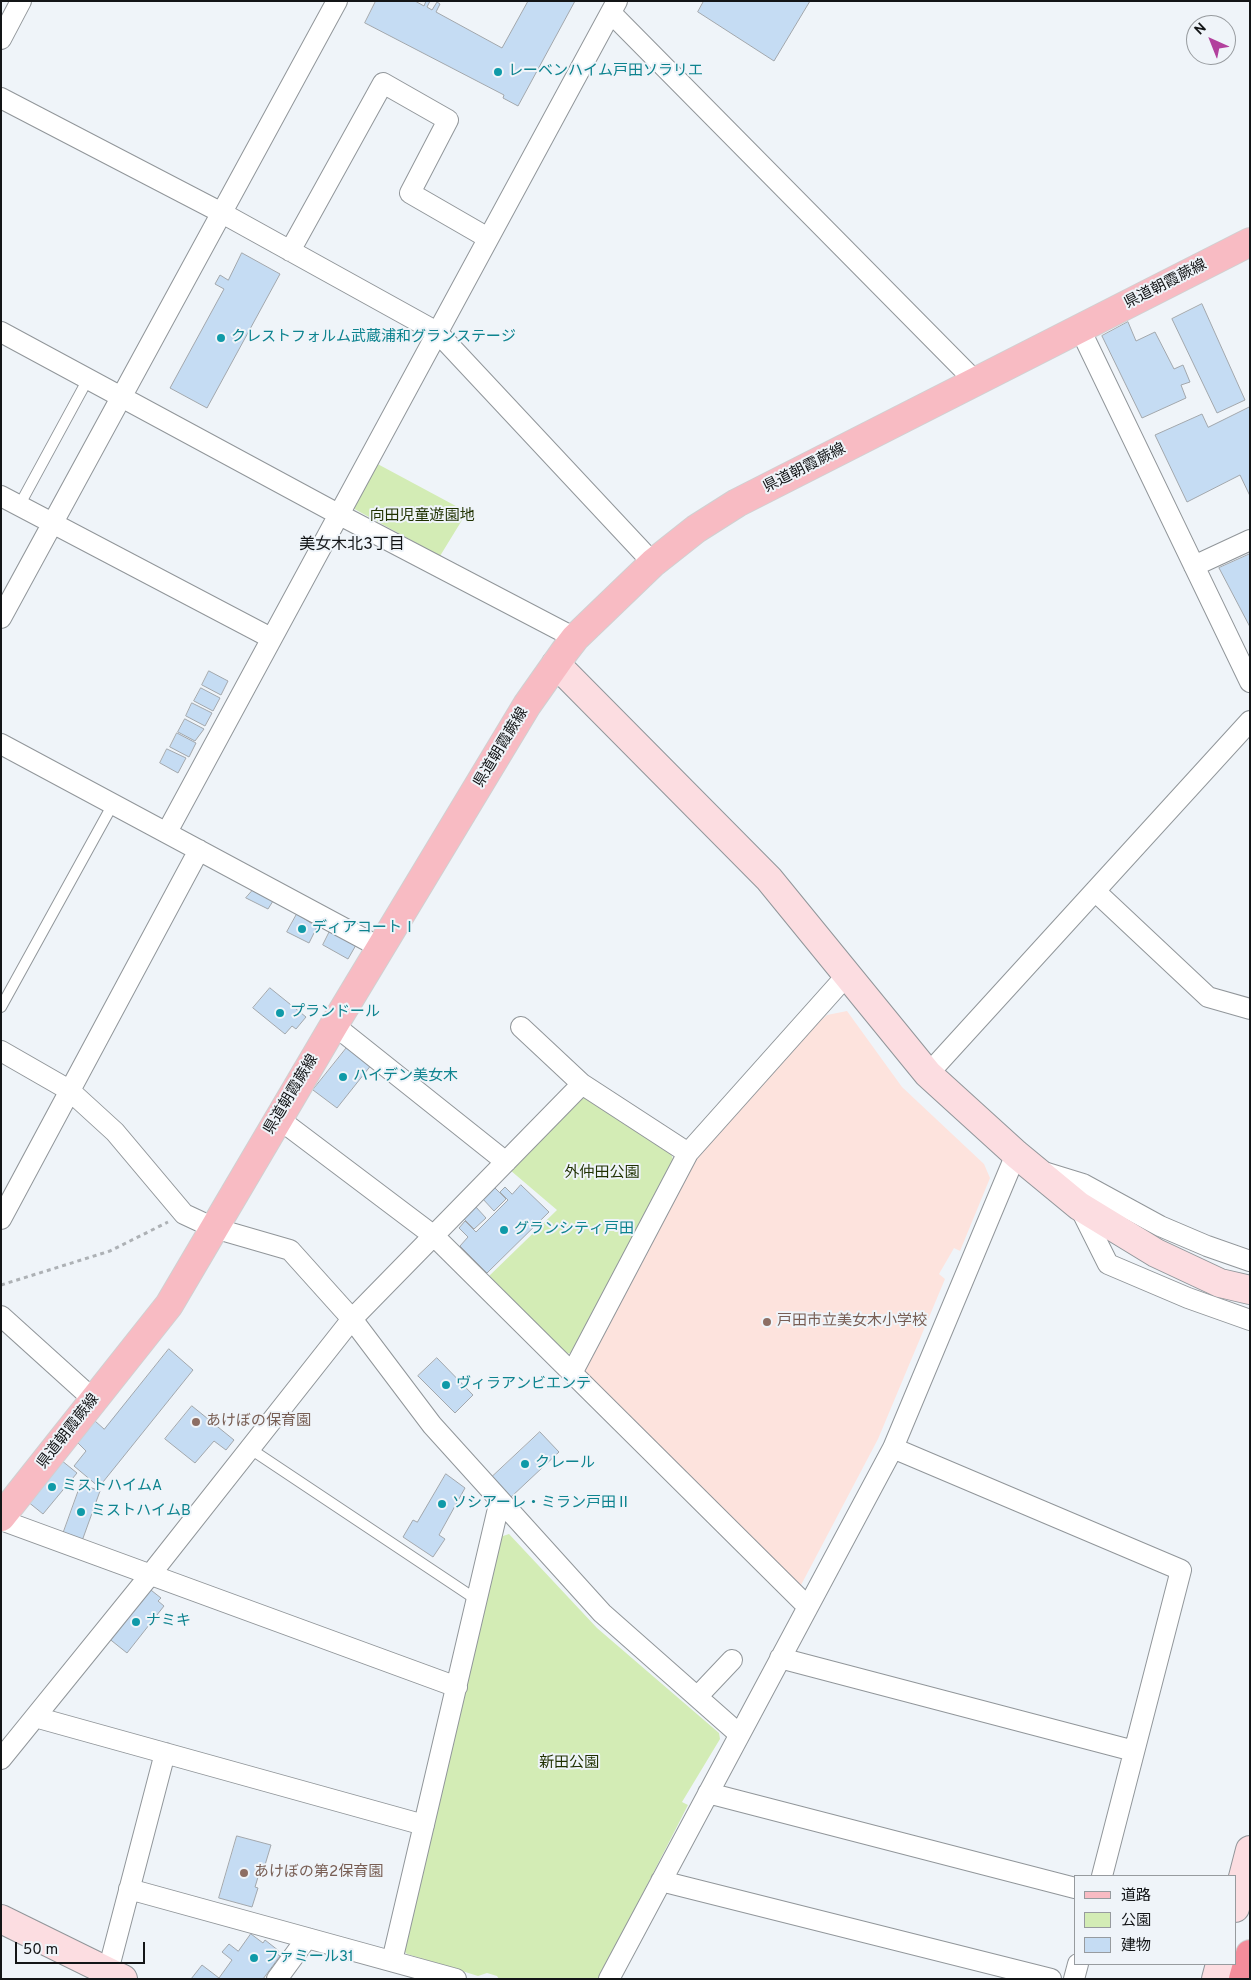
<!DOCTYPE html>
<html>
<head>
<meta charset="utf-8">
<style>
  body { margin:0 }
  #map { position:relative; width:1251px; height:1980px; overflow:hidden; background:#eff4f9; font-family:Overpass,"Noto Sans JP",sans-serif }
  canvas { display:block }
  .frame { position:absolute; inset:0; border:2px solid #131517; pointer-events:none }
  .legend { position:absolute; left:1074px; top:1875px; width:162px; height:90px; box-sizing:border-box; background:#eff4f9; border:1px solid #979b9f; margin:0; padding:6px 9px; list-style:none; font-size:15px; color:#131517 }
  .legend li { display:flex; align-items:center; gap:10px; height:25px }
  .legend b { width:25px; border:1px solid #979b9f }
  .north { position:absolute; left:1186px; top:15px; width:50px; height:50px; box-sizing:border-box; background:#eff4f9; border:1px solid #979b9f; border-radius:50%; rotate:316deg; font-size:14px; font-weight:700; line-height:20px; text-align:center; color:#131517 }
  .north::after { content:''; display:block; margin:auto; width:18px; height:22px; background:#b2419d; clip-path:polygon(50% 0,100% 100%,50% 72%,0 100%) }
  .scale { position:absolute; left:15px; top:1942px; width:130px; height:22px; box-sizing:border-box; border:2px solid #131517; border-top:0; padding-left:6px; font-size:15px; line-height:18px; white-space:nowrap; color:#131517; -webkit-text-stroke:4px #eff4f9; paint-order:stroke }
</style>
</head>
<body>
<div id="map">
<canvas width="1251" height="1980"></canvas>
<div class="frame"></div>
<ul class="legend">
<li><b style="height:6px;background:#f8bbc3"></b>道路</li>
<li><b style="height:14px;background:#d3ecb5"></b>公園</li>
<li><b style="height:14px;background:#c5dcf3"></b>建物</li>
</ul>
<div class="north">N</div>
<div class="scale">50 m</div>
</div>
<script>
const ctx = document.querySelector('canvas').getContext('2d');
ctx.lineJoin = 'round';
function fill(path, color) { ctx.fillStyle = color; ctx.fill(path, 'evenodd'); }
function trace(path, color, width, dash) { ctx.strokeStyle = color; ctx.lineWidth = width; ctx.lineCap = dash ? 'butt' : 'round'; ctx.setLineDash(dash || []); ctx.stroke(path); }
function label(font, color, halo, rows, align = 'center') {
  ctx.font = font + ' Overpass,"Noto Sans JP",sans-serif'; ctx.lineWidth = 4; ctx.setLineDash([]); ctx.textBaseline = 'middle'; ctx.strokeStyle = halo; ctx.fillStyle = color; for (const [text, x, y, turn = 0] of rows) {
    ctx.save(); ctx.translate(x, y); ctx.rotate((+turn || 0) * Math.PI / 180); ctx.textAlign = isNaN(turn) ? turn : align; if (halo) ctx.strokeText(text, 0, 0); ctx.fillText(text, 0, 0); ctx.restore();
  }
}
fill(new Path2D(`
  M847,1011L902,1087L984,1164L990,1178L960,1251L954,1248L939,1274L945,1279L878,1439L800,1587L587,1374L584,1364L695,1155L808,1032L827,1015Z`), '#fde3dd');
fill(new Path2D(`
  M372,461L467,512L440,556L349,506Z
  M588,1097L670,1151L674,1162L574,1352L563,1355L487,1278L557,1210L510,1170L577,1100Z
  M509,1534L597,1628L719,1733L720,1739L682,1802L688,1805L599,1979H499L497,1976L487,1973L478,1976L407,1954L402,1949L500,1537Z`), '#d3ecb5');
const building = new Path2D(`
  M376,1H415L424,6L426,1H430L427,7L432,10L437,2L440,4L436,12L502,48L528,1H575L518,106L503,98L504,95L365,23Z
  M704,1H810L774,61L698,12Z
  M242,253L280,274L207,408L170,388L224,289L215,284L220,275L228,280Z
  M1202,304L1245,400L1217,413L1172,319Z
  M1128,322L1136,341L1155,332L1174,369L1183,365L1190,382L1181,385L1186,398L1142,418L1102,336Z
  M1250,407V496L1240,475L1187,502L1155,435L1202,414L1208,427Z
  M1250,554V627L1219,568Z
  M209,671L228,681L221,695L202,685Z
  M201,688L220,698L213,711L194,701Z
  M192,703L212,713L205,726L186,716Z
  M185,719L204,729L195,741L178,732Z
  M177,733L196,743L189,757L170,747Z
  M167,749L186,758L178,773L160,763Z
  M253,890L273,901L268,909L246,898Z
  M297,914L317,927L309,943L287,932Z
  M330,931L356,945L348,959L323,945Z
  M270,988L306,1017L296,1029L292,1026L285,1034L253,1008Z
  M349,1045L372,1064L337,1108L313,1090Z
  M521,1185L549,1212L487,1273L460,1246L468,1237L459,1228L465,1221L476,1232L508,1200L500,1192L505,1187L512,1194Z
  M494,1187L506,1199L494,1211L482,1198Z
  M475,1206L486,1218L474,1229L463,1218Z
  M169,1349L193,1370L99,1487L74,1466L86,1451L77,1442L95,1421L104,1429Z
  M437,1358L473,1395L455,1413L418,1376Z
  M192,1406L234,1440L226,1450L214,1441L195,1463L165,1439Z
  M540,1432L559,1452L511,1497L492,1477Z
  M61,1460L77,1473L43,1514L27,1501Z
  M446,1474L465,1488L439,1535L445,1539L433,1557L403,1537L413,1520L417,1522Z
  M81,1484L100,1491L82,1541L63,1534Z
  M147,1587L161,1598L158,1601L164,1606L127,1653L107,1637Z
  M237,1836L271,1845L265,1865L262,1864L255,1887L258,1888L252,1907L219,1898Z
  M251,1934L263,1943L265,1940L279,1951L277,1954L280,1956L263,1979H191L202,1965L219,1978L232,1960L222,1952L229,1944L238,1951Z`);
fill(building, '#c5dcf3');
trace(building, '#a2a7ac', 1);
const lane = new Path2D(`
  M19,506L88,379
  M1,1007L113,804
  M249,1448L477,1600`);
const street = new Path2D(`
  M611,13L976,382
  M1,39L21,1
  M1,98L222,213L437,332L653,563
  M290,251L383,83L448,120L410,193L488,238
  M1080,329L1250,682
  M1,332L338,514L575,638
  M1,496L271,638
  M1194,566L1250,540
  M1,618L337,1
  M1,744L381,948
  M167,832L617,1
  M1095,891L1208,997L1250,1009
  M334,1025L506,1162
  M521,1027L582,1084
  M1,1051L69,1090L115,1132L184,1214L214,1228L290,1250L352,1319L432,1425L602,1613L739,1734
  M928,1074L1250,721
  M279,1119L434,1236L808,1607
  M1044,1172L1083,1184L1160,1226L1207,1246L1250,1261
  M1079,1206L1108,1264L1188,1298L1250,1320
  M1,1219L199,850
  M1,1316L94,1400
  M572,1373L688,1153L847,975
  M893,1448L1181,1570L1102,1876
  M1,1520L457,1687
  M780,1658L1134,1751
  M697,1697L732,1660
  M35,1717L424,1825
  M1,1759L150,1575L352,1319L582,1084L688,1153
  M708,1793L1075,1888
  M661,1881L1051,1979
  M129,1889L456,1979
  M392,1961L500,1500
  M108,1971L165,1753
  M277,1979L307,1938
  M609,1979L893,1448L1016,1154
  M1074,1979L1078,1964`);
const secondary = new Path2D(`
  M556,664L769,879L928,1074L1016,1154L1079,1206L1156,1253L1220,1283L1250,1290
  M1235,1908L1250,1850
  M1,1919L123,1979
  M1216,1979L1220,1964`);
const primary = new Path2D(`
  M1,1517L169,1305L334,1025L527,705L565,651L575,638L653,563L696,529L737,503L1250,242`);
const highway = new Path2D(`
  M1243,1979L1250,1954`);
trace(lane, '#91969a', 12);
trace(street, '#91969a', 22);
trace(secondary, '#91969a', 30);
trace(primary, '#d0d0d1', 30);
trace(highway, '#d0d0d1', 30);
trace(new Path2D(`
  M1,1285L110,1251L168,1222`), '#adb1b5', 3, [4, 4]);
trace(lane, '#fff', 10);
trace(street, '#fff', 20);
trace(secondary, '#fcdde1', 28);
trace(primary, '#f8bbc3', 28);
trace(highway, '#f48d9b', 28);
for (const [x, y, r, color] of [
  [498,72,5,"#0f9aa8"],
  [221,338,5,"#0f9aa8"],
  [302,929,5,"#0f9aa8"],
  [280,1013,5,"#0f9aa8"],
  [343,1077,5,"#0f9aa8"],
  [504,1230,5,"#0f9aa8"],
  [767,1322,5,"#8d6e63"],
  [446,1385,5,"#0f9aa8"],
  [196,1422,5,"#8d6e63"],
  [525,1464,5,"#0f9aa8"],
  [52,1487,5,"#0f9aa8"],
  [442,1504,5,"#0f9aa8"],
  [81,1512,5,"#0f9aa8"],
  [136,1622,5,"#0f9aa8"],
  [244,1873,5,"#8d6e63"],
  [254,1958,5,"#0f9aa8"]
]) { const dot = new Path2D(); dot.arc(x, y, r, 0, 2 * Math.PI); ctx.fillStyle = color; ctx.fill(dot); trace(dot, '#eff4f9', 2); }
label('15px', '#0d838f', '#eff4f9', [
  ["レーベンハイム戸田ソラリエ",508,72],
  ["クレストフォルム武蔵浦和グランステージ",231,338],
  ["ディアコートⅠ",312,929],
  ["プランドール",290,1013],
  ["ハイデン美女木",353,1077],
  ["グランシティ戸田",514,1230],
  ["ヴィラアンビエンテ",456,1385],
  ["クレール",535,1464],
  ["ミストハイムA",62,1487],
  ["ソシアーレ・ミラン戸田Ⅱ",452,1504],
  ["ミストハイムB",91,1512],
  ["ナミキ",146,1622],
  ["ファミール31",264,1958]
], 'left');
label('15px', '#131517', '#eff4f9', [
  ["県道朝霞蕨線",1166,285,-27],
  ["県道朝霞蕨線",805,469,-27],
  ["県道朝霞蕨線",502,748,-59],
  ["県道朝霞蕨線",292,1095,-59],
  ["県道朝霞蕨線",69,1432,-52]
]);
label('15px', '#1f3100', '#eff4f9', [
  ["向田児童遊園地",422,517],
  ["外仲田公園",602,1174],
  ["新田公園",569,1764]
]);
label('15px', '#785e54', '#eff4f9', [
  ["戸田市立美女木小学校",777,1322],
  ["あけぼの保育園",206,1422],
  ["あけぼの第2保育園",254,1873]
], 'left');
label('16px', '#131517', '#eff4f9', [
  ["美女木北3丁目",352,546]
]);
</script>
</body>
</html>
